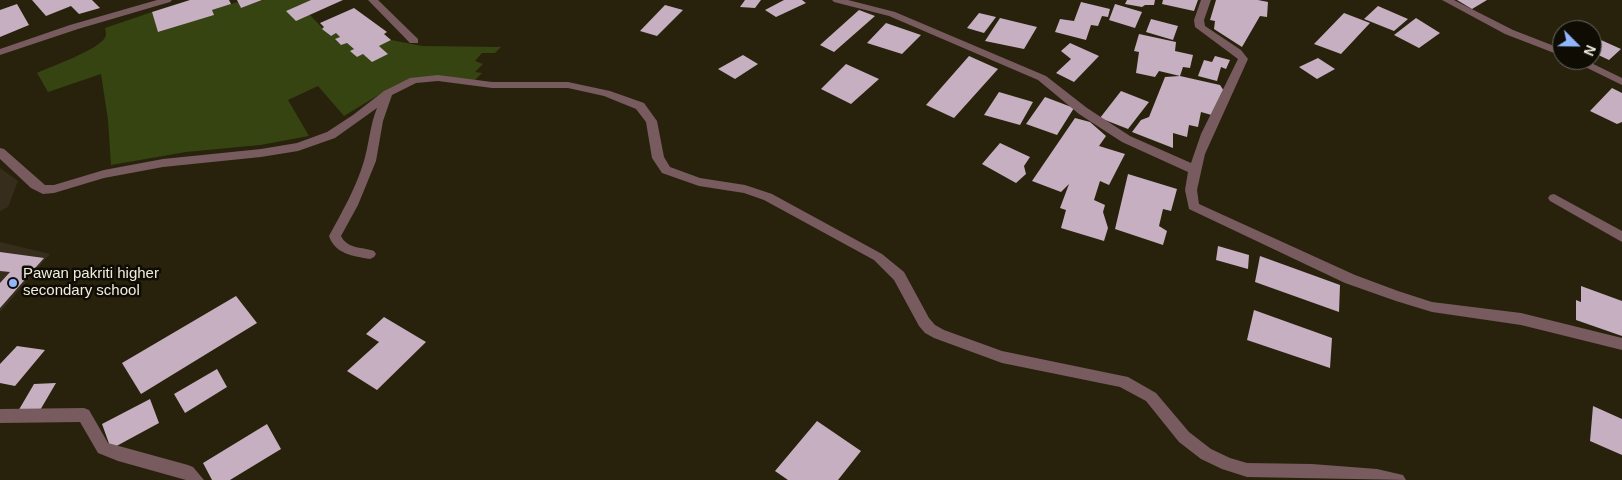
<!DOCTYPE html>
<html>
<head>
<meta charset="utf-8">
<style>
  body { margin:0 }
  #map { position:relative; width:1622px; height:480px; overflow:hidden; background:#28220d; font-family:Helvetica,sans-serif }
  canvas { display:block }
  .north { position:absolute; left:1552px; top:20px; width:50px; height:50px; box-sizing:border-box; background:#0f0c04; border:1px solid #69665c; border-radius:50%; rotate:113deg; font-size:14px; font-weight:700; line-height:20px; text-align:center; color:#f0ecdf }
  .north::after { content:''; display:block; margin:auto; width:18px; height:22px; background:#93b7fd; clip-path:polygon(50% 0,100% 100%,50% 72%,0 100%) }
</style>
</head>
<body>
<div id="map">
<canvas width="1622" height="480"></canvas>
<div class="north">N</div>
</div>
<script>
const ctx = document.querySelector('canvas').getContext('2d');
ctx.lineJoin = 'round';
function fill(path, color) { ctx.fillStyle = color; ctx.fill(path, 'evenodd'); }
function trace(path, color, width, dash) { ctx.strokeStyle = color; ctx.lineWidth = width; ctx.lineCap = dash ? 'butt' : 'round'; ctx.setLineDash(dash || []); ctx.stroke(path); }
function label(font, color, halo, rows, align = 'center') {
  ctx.font = font + ' Helvetica,sans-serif'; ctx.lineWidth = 5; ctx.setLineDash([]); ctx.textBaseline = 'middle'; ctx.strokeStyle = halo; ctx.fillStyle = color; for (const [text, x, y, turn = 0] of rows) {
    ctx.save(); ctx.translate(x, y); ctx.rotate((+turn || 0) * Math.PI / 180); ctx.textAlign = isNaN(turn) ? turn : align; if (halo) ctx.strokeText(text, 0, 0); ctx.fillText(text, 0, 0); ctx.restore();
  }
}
fill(new Path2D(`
  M0,168L18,181L8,207L0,211Z
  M0,242L50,254L1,311H0Z`), '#362d1d');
fill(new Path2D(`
  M263,0H311L286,11L310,15L330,36L336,33L340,37L335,40L341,45L347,43L354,49L351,51L357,57L363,54H388L379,46L391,40L422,46L501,47L495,53H482L475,61L483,64L475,72L482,73L474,81L409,79L390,88L344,116L318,86L288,100L309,136L260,145L186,152L111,165L108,120L101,74L48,92L37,73C52,66 95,51 104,39C107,36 106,32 105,28L152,12L159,32L213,15L212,10L238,2L241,8Z`), '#354411');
fill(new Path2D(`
  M32,0H92L100,8L79,14L71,6L46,16Z
  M190,0H229L231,4L212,10L214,15L158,32L152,12Z
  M237,0H262L241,8Z
  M311,0H343L296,21L286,11Z
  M745,0H761L755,8L740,7Z
  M784,0H802L806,3L776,17L765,10Z
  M1127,0H1155L1154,5H1145L1142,7L1125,4Z
  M1163,0H1198L1194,11L1162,4Z
  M1216,0H1258L1268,2L1267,17L1260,16L1242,47L1214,29L1215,21L1210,20Z
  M1457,0H1487L1472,9Z
  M1081,2L1110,9L1108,17L1102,16L1098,26L1091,25L1086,40L1055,32L1060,19L1074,21Z
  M17,4L29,25L0,37V10Z
  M1115,4L1142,12L1135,28L1109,20Z
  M665,5L683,10L657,36L640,31Z
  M1378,6L1408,19L1394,31L1364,19Z
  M354,8L387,32L384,34L391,40L379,46L388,54L372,62L363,54L357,57L350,51L354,49L347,43L341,45L335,39L340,37L336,33L331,36L322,29L324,27L320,23Z
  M859,10L875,16L834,52L820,45Z
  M979,13L996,17L984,33L967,28Z
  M1344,13L1370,23L1341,54L1314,44Z
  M1000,18L1037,27L1024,49L985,41Z
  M1416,18L1440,33L1419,48L1394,35Z
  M1151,19L1178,26L1173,40L1146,32Z
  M886,23L921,35L902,54L867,43Z
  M1139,34L1176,42L1175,51L1193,55L1190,68L1183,67L1180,76L1159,71L1155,77L1136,73L1139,52L1134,51Z
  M1592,36L1621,49L1609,60L1592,52Z
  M1070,43L1099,56L1074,82L1056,73L1071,59L1061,51Z
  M743,55L758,64L735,79L718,69Z
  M969,56L998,69L954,118L926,105Z
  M1215,56L1230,60L1226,69L1221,67L1217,81L1198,76L1204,60L1212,62Z
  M1318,58L1335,69L1317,79L1299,67Z
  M846,64L879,79L851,104L821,89Z
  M1180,76L1220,85L1224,91L1215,116L1201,112L1198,127L1189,125L1187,137L1173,133V148L1132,132L1141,120L1149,117L1165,77Z
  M1612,88L1622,93V122L1617,124L1590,111Z
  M1121,91L1149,102L1128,129L1100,118Z
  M999,92L1033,102L1020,125L984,115Z
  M1045,97L1074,108L1057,135L1026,124Z
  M1075,118L1090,122L1106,136L1099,146L1125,154L1109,185L1100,181L1094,200L1105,205L1103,212L1108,228L1104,241L1061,228L1066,210L1060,208L1069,184L1061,192L1032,181Z
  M1000,143L1030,157L1024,166L1026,174L1016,183L982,164Z
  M1128,174L1177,189L1171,211L1163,209L1159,226L1167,231L1163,245L1115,229Z
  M1218,246L1249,255L1248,269L1216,260Z
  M0,252L44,258L0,308V283L10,272L0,271Z
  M1260,256L1340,285L1339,312L1255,282Z
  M1581,286L1622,301V336L1576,320V300L1581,302Z
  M236,296L257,323L141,394L122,363Z
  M1254,310L1332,338L1330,368L1247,340Z
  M384,317L426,342L377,390L347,371L379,342L366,334Z
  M17,346L45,350L15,386L0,383V364Z
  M217,369L227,387L185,413L174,394Z
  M56,383L39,412L17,413L34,384Z
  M150,399L159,423L111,449L102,424Z
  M1593,406L1622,419V455L1590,441Z
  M817,421L861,451L838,480H788L775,471Z
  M267,424L281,449L230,480H212L203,463Z`), '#c6afc1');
fill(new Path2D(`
  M157,0H172L170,2L78,29L0,55V49L70,25Z
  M368,0H378L418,39V43H410Z
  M832,0H848L895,12L1046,76L1087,108L1130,136L1191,163L1201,134L1238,59L1195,27L1194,20L1201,0H1211L1204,20L1205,26L1241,50L1248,59L1205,154L1197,190L1199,204L1355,275L1398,291L1432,302L1521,313L1622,338V350L1521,325L1432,312L1396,301L1345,283L1189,209L1185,190L1188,172L1122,142L1079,114L1038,80L889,16L834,2Z
  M1442,0H1454L1513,30L1562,49V56L1505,34Z
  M1571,60H1585L1622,78V85Z
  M438,75L492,82H568L610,91L644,103L657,121L664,157L670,167L700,178L745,185L772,194L882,254L904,272L929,318L935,325L944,330L1002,351L1128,377L1156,393L1189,432L1211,449L1230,458L1247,463L1312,464L1377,469L1403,475L1406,480L1247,477L1222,469L1201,459L1179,442L1146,401L1120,387L1002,363L934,338L925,333L919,326L894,280L874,260L764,200L744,193L699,186L662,173L652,158L646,122L636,109L604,96L568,88H492L438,81L416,83L392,95L383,121L376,161L358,205L341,236C347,249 363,247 374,251L376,254L374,257L370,259C353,256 335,254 329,236C342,212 356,188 364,161C369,144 370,125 377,108L335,138L298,151L261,157L163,167L104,178L54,193L43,194L31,188L0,159V148L4,149L45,185H54L104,170L163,159L261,149L297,143L327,132L353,115L384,91L410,78Z
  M1554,194L1622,231V242L1550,201L1548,198L1550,195Z
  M84,408L89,410L108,443L188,465L193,467L204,480H186L118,461L98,453L80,422L0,423V409Z`), '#775b5e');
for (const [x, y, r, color] of [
  [13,283,5,"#93b7fd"]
]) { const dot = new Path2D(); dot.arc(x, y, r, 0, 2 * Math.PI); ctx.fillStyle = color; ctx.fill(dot); trace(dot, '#0f0c04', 2); }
label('15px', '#f0ecdf', '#0f0c04', [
  ["Pawan pakriti higher",23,274],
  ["secondary school",23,291]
], 'left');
</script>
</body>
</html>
